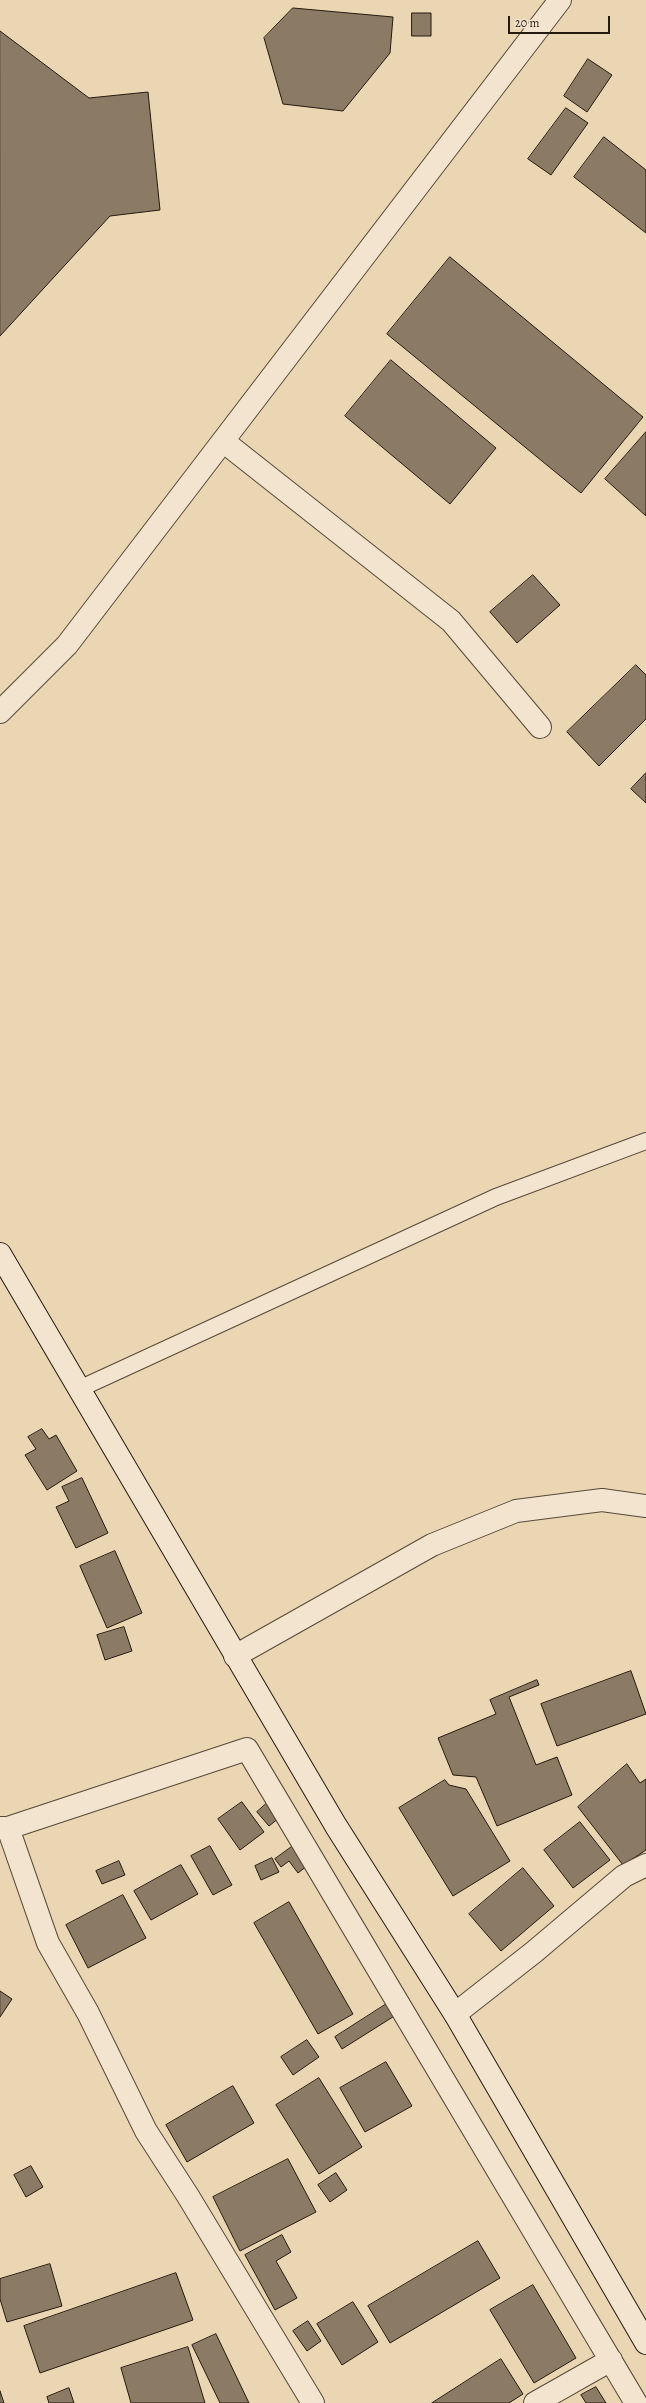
<!DOCTYPE html>
<html>
<head>
<meta charset="utf-8">
<style>
  body { margin:0 }
  #map { position:relative; width:646px; height:2403px; overflow:hidden; background:#ebd6b4; font-family:Alegreya,serif }
  canvas { display:block }
  .scale { position:absolute; left:508px; top:16px; width:102px; height:18px; box-sizing:border-box; border:2px solid #26190e; border-top:0; padding-left:5px; font-size:12px; line-height:14px; white-space:nowrap; color:#26190e; -webkit-text-stroke:3px #f2e4ce; paint-order:stroke }
</style>
</head>
<body>
<div id="map">
<canvas width="646" height="2403"></canvas>
<div class="scale">20 m</div>
</div>
<script>
const ctx = document.querySelector('canvas').getContext('2d');
ctx.lineJoin = 'round';
function fill(path, color) { ctx.fillStyle = color; ctx.fill(path, 'evenodd'); }
function trace(path, color, width, dash) { ctx.strokeStyle = color; ctx.lineWidth = width; ctx.lineCap = dash ? 'butt' : 'round'; ctx.setLineDash(dash || []); ctx.stroke(path); }
const building = new Path2D(`
  M293,8L393,17L390,53L343,111L283,104L264,38Z
  M412,13H431V36H412Z
  M0,31L89,98L148,92L160,210L110,216L0,336Z
  M588,59L612,75L587,112L564,96Z
  M566,108L588,123L551,175L528,159Z
  M604,137L646,170V233L574,177Z
  M450,257L643,417L581,493L387,334Z
  M391,360L496,448L450,504L345,416Z
  M646,432V516L605,479Z
  M533,575L560,605L517,643L490,612Z
  M636,665L646,675V719L599,766L567,732Z
  M646,773V803L631,789Z
  M42,1429L49,1439L56,1435L77,1471L47,1490L25,1455L36,1449L28,1437Z
  M82,1478L108,1533L76,1548L56,1507L69,1501L62,1487Z
  M115,1551L142,1613L107,1628L80,1566Z
  M124,1627L132,1651L105,1660L97,1635Z
  M631,1671L646,1714L557,1746L541,1704Z
  M537,1680L539,1685L509,1697L536,1765L557,1757L572,1795L497,1826L476,1777L453,1775L438,1738L496,1714L490,1700Z
  M627,1764L640,1783L646,1779V1850L623,1865L578,1807Z
  M445,1780L449,1785L466,1789L510,1861L453,1896L399,1808Z
  M242,1802L264,1832L240,1850L218,1819Z
  M266,1804L279,1818L269,1826L257,1812Z
  M580,1822L610,1860L573,1888L544,1850Z
  M210,1846L232,1885L213,1895L191,1856Z
  M293,1846L307,1866L298,1873L289,1861L281,1867L275,1859Z
  M272,1858L279,1872L261,1880L255,1866Z
  M119,1861L125,1875L102,1884L96,1871Z
  M181,1865L198,1894L151,1920L134,1891Z
  M523,1868L554,1906L501,1951L469,1914Z
  M123,1895L146,1938L88,1968L66,1925Z
  M289,1902L353,2014L318,2034L254,1923Z
  M0,1991L12,1999L0,2017Z
  M388,2003L396,2015L342,2049L335,2037Z
  M307,2040L319,2057L293,2075L281,2057Z
  M386,2062L412,2106L365,2132L340,2088Z
  M319,2078L362,2147L319,2174L276,2105Z
  M233,2086L254,2123L187,2162L166,2125Z
  M288,2159L316,2212L240,2251L213,2197Z
  M31,2166L43,2187L26,2197L14,2175Z
  M336,2173L347,2190L330,2202L318,2185Z
  M282,2235L291,2252L276,2261L297,2298L275,2310L245,2255Z
  M478,2241L500,2278L390,2343L368,2306Z
  M50,2264L62,2306L7,2322L0,2299V2279Z
  M176,2273L193,2320L40,2373L24,2326Z
  M533,2285L576,2358L534,2383L490,2310Z
  M353,2302L378,2342L342,2365L317,2324Z
  M308,2321L321,2341L307,2351L293,2331Z
  M216,2334L249,2403H220L192,2345Z
  M188,2347L205,2403H131L121,2368Z
  M501,2359L523,2394L509,2403H432Z
  M596,2387L606,2403H586L581,2395Z
  M69,2388L74,2403H49L47,2397Z
  M0,2391L4,2403H0Z`);
fill(building, '#8c7b64');
trace(building, '#26190e', 1);
const lane = new Path2D(`
  M79,1389L496,1197L646,1141`);
const street = new Path2D(`
  M223,441L451,621L540,727
  M0,712L67,645L560,0
  M235,1656L432,1545L516,1511L602,1500L646,1506
  M0,1828H8L247,1749L636,2403
  M8,1828L48,1943L88,2013L146,2131L188,2196L313,2403
  M455,2014L534,1952L624,1876L646,1865
  M535,2403L611,2360`);
const secondary = new Path2D(`
  M0,1254L336,1826L455,2014L646,2343`);
trace(lane, '#574838', 18);
trace(street, '#574838', 24);
trace(secondary, '#26190e', 24);
trace(lane, '#f2e4ce', 16);
trace(street, '#f2e4ce', 22);
trace(secondary, '#f2e4ce', 22);
</script>
</body>
</html>
